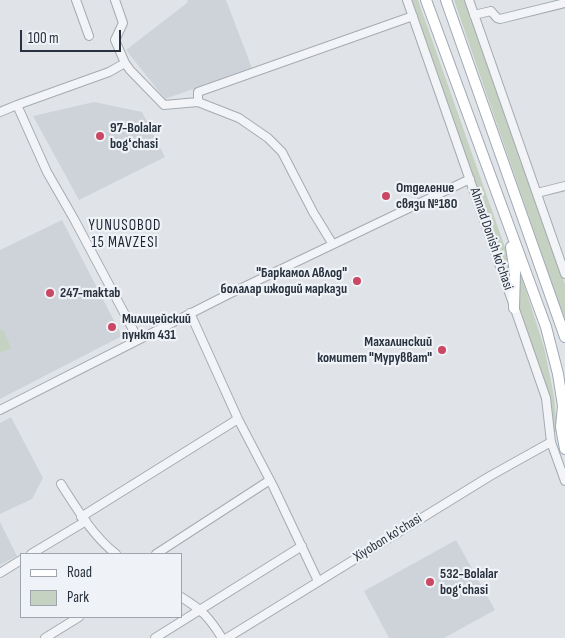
<!DOCTYPE html>
<html>
<head>
<meta charset="utf-8">
<style>
  body { margin:0 }
  #map { position:relative; width:565px; height:638px; overflow:hidden; background:#e0e4e8; font-family:"Sofia Sans Condensed",sans-serif }
  canvas { display:block }
  .legend { position:absolute; left:20px; top:553px; width:162px; height:65px; box-sizing:border-box; background:#eff2f6; border:1px solid #a0a5ad; margin:0; padding:6px 9px; list-style:none; font-size:15px; color:#29323f }
  .legend li { display:flex; align-items:center; gap:10px; height:25px }
  .legend b { width:25px; border:1px solid #a0a5ad }
  .scale { position:absolute; left:20px; top:30px; width:101px; height:22px; box-sizing:border-box; border:2px solid #29323f; border-top:0; padding-left:6px; font-size:15px; line-height:18px; white-space:nowrap; color:#29323f; -webkit-text-stroke:4px #eff2f6; paint-order:stroke }
</style>
</head>
<body>
<div id="map">
<canvas width="565" height="638"></canvas>
<ul class="legend">
<li><b style="height:6px;background:#fff"></b>Road</li>
<li><b style="height:14px;background:#c6d2c1"></b>Park</li>
</ul>
<div class="scale">100 m</div>
</div>
<script>
const ctx = document.querySelector('canvas').getContext('2d');
ctx.lineJoin = 'round';
function fill(path, color) { ctx.fillStyle = color; ctx.fill(path, 'evenodd'); }
function trace(path, color, width, dash) { ctx.strokeStyle = color; ctx.lineWidth = width; ctx.lineCap = dash ? 'butt' : 'round'; ctx.setLineDash(dash || []); ctx.stroke(path); }
function label(font, color, halo, rows, align = 'center') {
  ctx.font = font + ' "Sofia Sans Condensed",sans-serif'; ctx.lineWidth = 4.5; ctx.setLineDash([]); ctx.textBaseline = 'middle'; ctx.strokeStyle = halo; ctx.fillStyle = color; for (const [text, x, y, turn = 0] of rows) {
    ctx.save(); ctx.translate(x, y); ctx.rotate((+turn || 0) * Math.PI / 180); ctx.textAlign = isNaN(turn) ? turn : align; if (halo) ctx.strokeText(text, 0, 0); ctx.fillText(text, 0, 0); ctx.restore();
  }
}
fill(new Path2D(`
  M188,0H226L252,68L165,99L126,50L187,3Z
  M94,102L142,112L165,157L79,200L33,116Z
  M62,220L122,336L0,399V250Z
  M11,417L43,478L32,499L0,514V423Z
  M0,522L17,556L0,565Z
  M456,540L495,610L444,638H389L364,591Z`), '#ced3da');
fill(new Path2D(`
  M412,0H418L513,270L511,286Z
  M454,0H465L565,284V321Z
  M520,272L544,347L554,396L557,432H554L550,397L520,309L518,273Z
  M3,329L11,348L0,353V330Z`), '#c6d2c1');
const minor = new Path2D(`
  M76,0L89,36
  M115,0L123,23L115,40L125,63L130,70L164,105L198,102L239,118L268,138L282,152L313,212L332,243
  M407,0L546,398L551,442L565,481
  M469,0L565,274
  M474,15L491,11L497,18L500,19L565,3
  M125,63L109,72L17,105L47,172L74,219L138,339
  M198,102V92L413,16
  M0,112L17,105
  M537,193L565,186
  M190,313L238,419L273,486L318,581
  M0,410L227,295L470,179
  M61,484C77,509 93,536 116,554
  M81,517L238,419
  M31,554L86,521
  M156,554L270,480
  M0,573L21,560
  M181,597C202,610 209,617 222,638
  M45,638L79,617
  M155,638L302,546
  M227,638L490,476L551,442`);
const major = new Path2D(`
  M426,0L546,327L558,374L563,406L561,427L565,449
  M446,0L565,337
  M511,247L515,272L514,308`);
trace(minor, '#a5abb2', 10);
trace(major, '#9fa9b4', 12);
trace(minor, '#f2f4f7', 8);
trace(major, '#fff', 10);
for (const [x, y, r, color] of [
  [100,136,5,"#ca4863"],
  [386,196,5,"#ca4863"],
  [357,281,5,"#ca4863"],
  [50,293,5,"#ca4863"],
  [112,327,5,"#ca4863"],
  [442,350,5,"#ca4863"],
  [430,582,5,"#ca4863"]
]) { const dot = new Path2D(); dot.arc(x, y, r, 0, 2 * Math.PI); ctx.fillStyle = color; ctx.fill(dot); trace(dot, '#eff2f6', 2); }
label('bold 14px', '#29323f', '#eff2f6', [
  ["97-Bolalar",110,128],
  ["bogʻchasi",110,144],
  ["Отделение",396,188],
  ["связи №180",396,204],
  ["\"Баркамол Авлод\"",347,273,"right"],
  ["болалар ижодий маркази",347,289,"right"],
  ["247-maktab",60,293],
  ["Милицейский",122,319],
  ["пункт 431",122,335],
  ["Махалинский",432,342,"right"],
  ["комитет \"Мурувват\"",432,358,"right"],
  ["532-Bolalar",440,574],
  ["bogʻchasi",440,590]
], 'left');
label('14px', '#29323f', '#eff2f6', [
  ["Ahmad Donish ko'chasi",491,239,71],
  ["Xiyobon ko'chasi",388,538,-32]
]);
ctx.letterSpacing = '1px';
label('15px', '#1b2330', '#eff2f6', [
  ["YUNUSOBOD",125,226],
  ["15 MAVZESI",125,243]
]);
ctx.letterSpacing = '0px';
</script>
</body>
</html>
